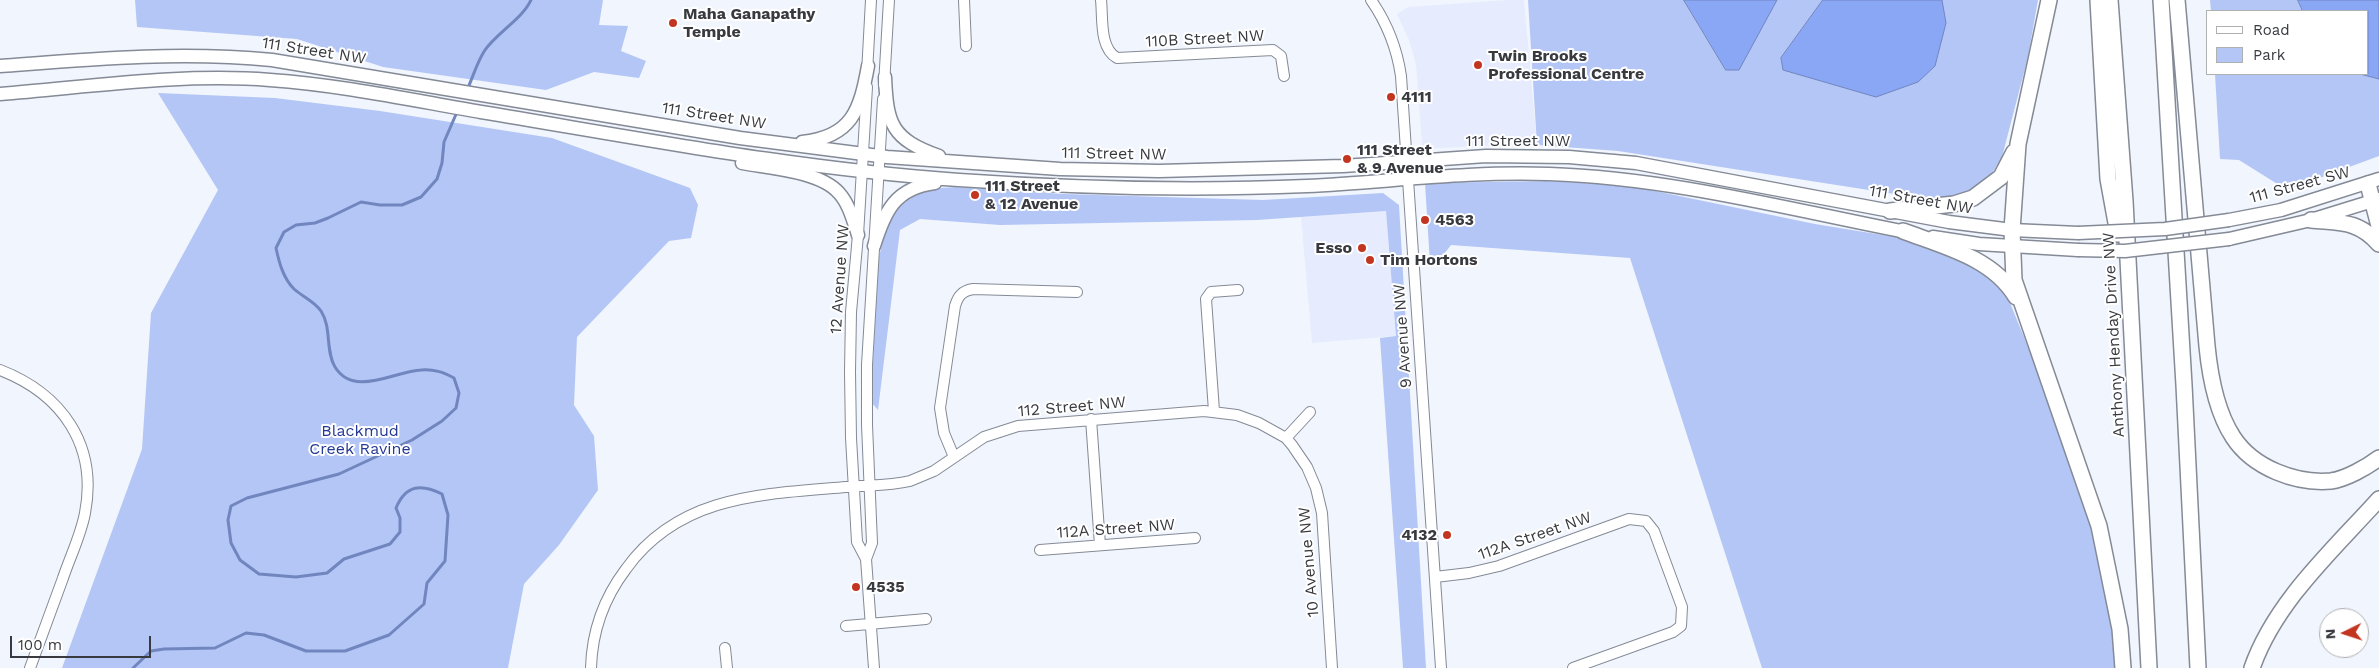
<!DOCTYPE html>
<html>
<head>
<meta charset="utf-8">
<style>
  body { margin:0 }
  #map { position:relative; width:2379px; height:668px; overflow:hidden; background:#f1f5fd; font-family:"Work Sans",sans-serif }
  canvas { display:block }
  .legend { position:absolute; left:2206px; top:10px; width:162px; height:65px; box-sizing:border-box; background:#fff; border:1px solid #afb0b2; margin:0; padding:6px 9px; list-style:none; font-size:15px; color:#383a3f }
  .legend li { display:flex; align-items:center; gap:10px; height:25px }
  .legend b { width:25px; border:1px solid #afb0b2 }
  .north { position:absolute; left:2319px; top:608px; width:50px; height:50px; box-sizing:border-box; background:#fff; border:1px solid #afb0b2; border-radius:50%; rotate:266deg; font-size:14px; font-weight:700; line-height:20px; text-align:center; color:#383a3f }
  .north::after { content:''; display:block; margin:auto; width:18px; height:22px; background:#c23621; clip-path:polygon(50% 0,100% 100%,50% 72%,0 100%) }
  .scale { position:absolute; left:10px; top:636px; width:141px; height:22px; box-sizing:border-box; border:2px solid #383a3f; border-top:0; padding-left:6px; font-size:15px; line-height:18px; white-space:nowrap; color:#383a3f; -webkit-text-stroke:4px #fff; paint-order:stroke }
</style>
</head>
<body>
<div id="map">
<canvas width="2379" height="668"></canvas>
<ul class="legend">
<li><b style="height:6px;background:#fff"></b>Road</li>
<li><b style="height:14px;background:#b4c6f6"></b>Park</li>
</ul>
<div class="north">N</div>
<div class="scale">100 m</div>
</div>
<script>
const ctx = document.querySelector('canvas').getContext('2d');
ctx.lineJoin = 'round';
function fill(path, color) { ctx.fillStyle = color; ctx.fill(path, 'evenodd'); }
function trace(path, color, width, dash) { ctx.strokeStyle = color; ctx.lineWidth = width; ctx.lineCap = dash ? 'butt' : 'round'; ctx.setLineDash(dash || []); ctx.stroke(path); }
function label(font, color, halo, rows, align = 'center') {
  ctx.font = font + ' "Work Sans",sans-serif'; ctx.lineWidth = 4; ctx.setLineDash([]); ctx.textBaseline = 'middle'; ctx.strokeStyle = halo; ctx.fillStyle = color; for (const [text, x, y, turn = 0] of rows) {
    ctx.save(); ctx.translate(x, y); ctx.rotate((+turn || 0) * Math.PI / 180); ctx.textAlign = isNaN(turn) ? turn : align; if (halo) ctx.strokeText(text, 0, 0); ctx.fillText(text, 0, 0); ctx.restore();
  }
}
fill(new Path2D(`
  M1508,0H1524L1537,145L1478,146L1420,149L1422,144L1416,64L1409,40L1397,14L1408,7Z
  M1386,211L1396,336L1312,343L1301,217Z`), '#e6ecfe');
fill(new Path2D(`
  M135,0H603L599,25L628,26L621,51L646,61L639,78L594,72L546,90L383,67L297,39L137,27Z
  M1528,0H2038L2028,57L2002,157L1991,175L1977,188L1960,196L1933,200L1618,151L1537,145Z
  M2210,0H2379V156L2287,190L2239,160L2220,159L2215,74H2368V11H2211Z
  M158,93L275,98L380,111L552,138L690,188L698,205L691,238L669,241L577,337L574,405L594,436L598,490L559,545L524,584L508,668H62L142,449L151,313L218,190Z
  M1547,181L1631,186L1815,224L1901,238L1975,265L2006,293L2044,386L2093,530L2113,622L2117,668H1762L1630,258L1451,245L1444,254L1430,264L1425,183Z
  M955,187L1064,194L1263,200L1383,193L1399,205L1426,668H1403L1380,338L1396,336L1386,211L1257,220L1000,225L920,219L900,230L878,410L871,402L878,261L889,215L904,198L924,189Z`), '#b4c6f6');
const water = new Path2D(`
  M1684,0H1777L1739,70H1726Z
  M1823,0H1942L1946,23L1935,66L1918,82L1876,97L1783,70L1781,58Z
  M2298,0H2379V79L2360,74H2368V11H2303Z`);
fill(water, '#8aa7f6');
trace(water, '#7186bf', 1);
trace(new Path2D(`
  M467,90C473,77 477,62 485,50C497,33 523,18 531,0
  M133,668L151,651L164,649L215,648L246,633L264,635L306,651H345L389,635L424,604L427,583L445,561L448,515L442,494C422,484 406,484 396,508L400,518V532L390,544L344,559L327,573L296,577L259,574L240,560L231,543L228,520L231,506L247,498L339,474L412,440L442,421L456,408L459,393L454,378C443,372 434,369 421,370C395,371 354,398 335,367C325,350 332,328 321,311C314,301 303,297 294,289C283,278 279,262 276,248L284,232L296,225L315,223L328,218L361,202L380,205H402L421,197L437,179L442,163L444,142L457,112`), '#7186bf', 3);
const minor = new Path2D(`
  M964,0L966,46
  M1101,0C1103,17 1099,48 1117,58L1273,50L1281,56L1284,76
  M1371,0C1387,23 1397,49 1401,76L1441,668
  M867,73L871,0
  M884,85L889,0
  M867,87L858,235L851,312L850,372L851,438L857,542L866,559L874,668
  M0,370C62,394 98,445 85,513C81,535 70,557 63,578C52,608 41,638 30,668
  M1214,411L1206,299L1211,292L1238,290
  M1091,419L1100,545
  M1286,438L1310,412
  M954,457L944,433L940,408L955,306C958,296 962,291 973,289L1077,292
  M1040,550L1195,538
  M866,559L872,543L867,425V365L883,99
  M1435,577L1469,573L1499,566L1629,519L1646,521L1654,531L1682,607L1681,626L1673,632L1573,668
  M846,626L926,619
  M725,648L727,668
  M591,668C592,631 604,598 626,569C679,495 763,494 846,487C867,485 889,486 910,481L934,471L984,437L1018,426L1204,411L1237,415L1259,423L1286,438L1292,445L1307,467L1316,488L1322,513L1332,668`);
const major = new Path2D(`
  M0,66C91,59 180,51 272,60L740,138L887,157L1060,169L1159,171L1343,166L1486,156L1569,157L1636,163L1949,222L2012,230L2078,233
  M885,77C887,125 892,139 939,156
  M0,94C89,87 181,73 270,80C341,85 411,100 481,112C639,138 798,169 959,180C1075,188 1191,191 1307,186C1388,182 1468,171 1549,174C1671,178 1792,210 1911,233
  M802,142C852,137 860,110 868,66
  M742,163C769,168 820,171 839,193C849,204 853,220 858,235
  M2229,220L2281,210L2379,179
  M1933,237L1979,244L2078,250
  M2229,239L2311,220L2379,199
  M874,246C885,211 895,188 935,183`);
const highway = new Path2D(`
  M2049,0L2018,144L2012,230L2014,280L2099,526L2120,629L2123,668
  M2098,0L2108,179L2118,234
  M2110,0L2125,201L2149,668
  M2161,0L2184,385L2198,668
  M2177,0L2207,346C2210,377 2216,411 2233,437C2253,468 2296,484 2331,481C2346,479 2367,467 2379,458
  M2368,184L2379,226
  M1890,211L1954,204L1973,198L2001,177L2014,152
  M2311,220C2340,223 2358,220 2379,244
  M1903,231C1943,246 1993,258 2016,297
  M2252,668C2275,602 2333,550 2379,499`);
trace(minor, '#848a96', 12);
trace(major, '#848a96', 15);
trace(highway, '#848a96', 18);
trace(minor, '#fff', 10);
trace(major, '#fff', 12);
trace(highway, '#fff', 15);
const majorBridge = new Path2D(`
  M2078,233L2165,229L2229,220
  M2078,250L2125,251L2229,239`);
trace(majorBridge, '#848a96', 15, []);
trace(majorBridge, '#fff', 12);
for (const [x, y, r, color] of [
  [673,23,5,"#c23621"],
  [1478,65,5,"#c23621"],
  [1391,97,5,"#c23621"],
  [1347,159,5,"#c23621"],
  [975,195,5,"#c23621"],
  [1425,220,5,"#c23621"],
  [1362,248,5,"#c23621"],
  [1370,260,5,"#c23621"],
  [1447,535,5,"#c23621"],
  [856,587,5,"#c23621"]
]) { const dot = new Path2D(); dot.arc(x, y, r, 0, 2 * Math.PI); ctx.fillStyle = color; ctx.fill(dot); trace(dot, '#fff', 2); }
label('bold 16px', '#383a3f', '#fff', [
  ["Maha Ganapathy",683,14],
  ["Temple",683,32],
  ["Twin Brooks",1488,56],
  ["Professional Centre",1488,74],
  ["4111",1401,97],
  ["111 Street",1357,150],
  ["& 9 Avenue",1357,168],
  ["111 Street",985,186],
  ["& 12 Avenue",985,204],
  ["4563",1435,220],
  ["Esso",1352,248,"right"],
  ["Tim Hortons",1380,260],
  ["4132",1437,535,"right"],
  ["4535",866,587]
], 'left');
label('16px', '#383a3f', '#fff', [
  ["110B Street NW",1205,39,-3],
  ["111 Street NW",314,51,9],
  ["111 Street NW",714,116,9],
  ["111 Street NW",1518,141],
  ["111 Street NW",1114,154,1],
  ["111 Street SW",2300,185,-15],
  ["111 Street NW",1921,200,10],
  ["12 Avenue NW",840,279,-86],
  ["Anthony Henday Drive NW",2114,335,-93],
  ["9 Avenue NW",1403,336,-94],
  ["112 Street NW",1072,407,-5],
  ["112A Street NW",1116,529,-4],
  ["112A Street NW",1535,536,-19],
  ["10 Avenue NW",1309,562,-95]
]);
label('16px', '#243993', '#fff', [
  ["Blackmud",360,431],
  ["Creek Ravine",360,449]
]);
</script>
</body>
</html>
